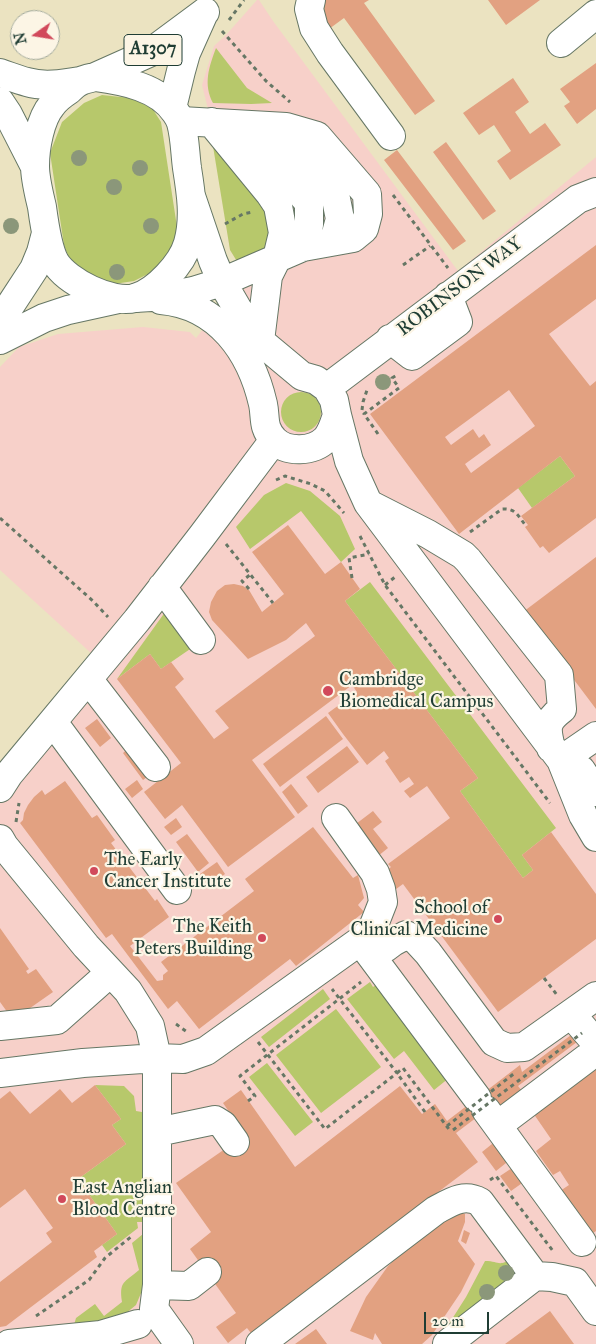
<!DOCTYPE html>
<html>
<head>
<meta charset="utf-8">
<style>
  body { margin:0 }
  #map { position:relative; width:596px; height:1344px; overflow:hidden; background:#ebe3c1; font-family:"IM FELL Great Primer",serif }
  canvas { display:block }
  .north { position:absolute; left:10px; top:10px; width:50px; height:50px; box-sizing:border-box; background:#fcf5e5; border:1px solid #a4ab9e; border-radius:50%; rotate:257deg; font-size:14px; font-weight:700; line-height:20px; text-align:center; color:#1f3d34 }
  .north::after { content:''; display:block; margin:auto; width:18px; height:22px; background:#d1495b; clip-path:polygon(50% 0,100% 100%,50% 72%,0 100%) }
  .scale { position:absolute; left:424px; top:1312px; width:65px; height:22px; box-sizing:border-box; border:2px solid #1f3d34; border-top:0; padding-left:6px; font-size:15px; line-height:18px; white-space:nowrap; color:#1f3d34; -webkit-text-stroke:4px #fcf5e5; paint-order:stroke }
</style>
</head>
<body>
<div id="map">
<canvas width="596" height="1344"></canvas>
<div class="north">N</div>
<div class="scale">20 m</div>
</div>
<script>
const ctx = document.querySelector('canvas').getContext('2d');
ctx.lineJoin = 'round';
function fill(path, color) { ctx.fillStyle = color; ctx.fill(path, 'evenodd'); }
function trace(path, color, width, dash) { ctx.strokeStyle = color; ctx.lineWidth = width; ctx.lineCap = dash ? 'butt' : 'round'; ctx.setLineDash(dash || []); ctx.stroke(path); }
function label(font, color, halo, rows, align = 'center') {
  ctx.font = font + ' "IM FELL Great Primer",serif'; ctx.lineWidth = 4.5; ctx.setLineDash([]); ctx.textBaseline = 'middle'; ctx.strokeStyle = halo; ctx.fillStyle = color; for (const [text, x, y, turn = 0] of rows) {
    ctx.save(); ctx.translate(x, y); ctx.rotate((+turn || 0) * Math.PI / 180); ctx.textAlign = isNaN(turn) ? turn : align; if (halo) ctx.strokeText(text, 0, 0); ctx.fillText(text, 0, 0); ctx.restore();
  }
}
fill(new Path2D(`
  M257,0H259L273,21L458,271L596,157V1344H0V762L92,654L0,570V367L19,347L58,334L143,327L190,332L196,338L243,279L238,263L230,250L208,109L202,85L214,46L226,35Z`), '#f7d0c9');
fill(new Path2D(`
  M216,48L247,88L272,103L251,104L213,103C203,84 209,67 216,48Z
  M102,95L130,98L152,108L161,122L177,227L171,254L156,270L134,281L114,284L86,278L70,261L64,245L50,153L62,122L84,103Z
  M211,134L269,208L270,242L254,259L238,263L230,250Z
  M281 412a20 20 0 1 1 40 0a20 20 0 1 1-40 0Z
  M560,456L575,476L532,508L518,488Z
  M286,483L310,491L340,516L355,549L341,562L301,511L250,549L236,527L264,495Z
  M370,582L556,828L522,855L533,870L523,878L460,791L478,778L345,601Z
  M168,608L196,645L161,669L150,654L117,679Z
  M370,982L373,987L379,983L449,1078L434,1090L404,1051L394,1059L347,999Z
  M323,989L330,999L269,1047L261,1037Z
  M336,1009L381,1067L321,1113L276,1055Z
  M267,1063L313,1122L295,1136L249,1077Z
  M95,1085L124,1086L134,1096L136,1111L142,1112L143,1222H137L138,1228L107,1252L102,1245L117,1234L78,1179L126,1144L112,1125L121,1119Z
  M143,1234L144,1286L136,1305L125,1314L109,1322L74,1325L76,1318L95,1304L104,1316L122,1302C119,1281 124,1283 139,1270L132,1243Z
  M511,1259L516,1265L513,1282L445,1330L466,1297L485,1261C499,1261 498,1267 511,1259Z`), '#b7c86b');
fill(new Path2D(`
  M323,0H369L364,3L435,101L415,115L344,18L329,29L313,7Z
  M488,0H540L506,25Z
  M596,63V109L577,124L564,106L570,102L560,89Z
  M513,78L529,102L515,112L530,134L545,123L561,145L510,180L497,161L511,151L494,125L479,135L463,113Z
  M446,142L496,211L483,220L433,152Z
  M397,150L466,241L453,250L384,160Z
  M596,245V299L549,334L590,386L596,381V518L549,553L543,546L540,548L525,527L528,525L521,516L575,476L560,456L459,534L370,414ZM509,390L535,426L471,473L465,464L491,445L484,434L479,438L473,429L451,445L445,437Z
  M288,525L325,574L341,562L360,589L345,601L478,778L460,791L523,878L533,870L522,855L551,832L596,894V939L498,1012L403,884L392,892L380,875L391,867L388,864L450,818L427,786L410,798L404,791L414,784L409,777L400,783L385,761L389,758L384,751L367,765L343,734L328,713L357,692L352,685L252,760L295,817L228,867L182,805L165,819L144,792L181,763L117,679L150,654L161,669L171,662L184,679L175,687L214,739L229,728L215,711L315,636L306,623L286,640L248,659L212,620L209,612L211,602L217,591L225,585L234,584L243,586L249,590L262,612L284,594L252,552Z
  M596,557V709L523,612Z
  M326,716L343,739L280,787L263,764Z
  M97,719L111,738L100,747L85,728Z
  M347,746L359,762L318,793L306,777Z
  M130,747L150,775L143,780L123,753Z
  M137,780L143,789L132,798L125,789Z
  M65,781L92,818L97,815L115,840L111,843L155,901L157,899L169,917L130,946L157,981L163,980V975L168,971L161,962L254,891L245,879L313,827L353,878L358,875L364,898L358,905L364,912L296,966L290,959L199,1029L177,1001L168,1009L112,934L106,938L20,823L23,820L24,813L28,805L34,797L42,790L45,795Z
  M291,784L308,806L298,814L282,792Z
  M373,811L382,822L373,829L388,848L378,856L348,830Z
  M176,818L182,827L171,835L164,827Z
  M187,834L209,863L198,872L176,842Z
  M217,862L225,874L209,886L200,874Z
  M0,928L29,969L26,971L28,974L36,969L53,992L13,1020L0,1002Z
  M575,1032L581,1039L518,1086L522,1091L502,1106L497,1102L456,1133L478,1162L251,1333L247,1328L228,1343L216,1327L236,1313L190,1249L211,1232L176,1183L245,1135L223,1103L241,1090L295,1167L400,1086L422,1114L435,1104L447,1121L520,1065L522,1072Z
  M596,1061V1231L586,1238L554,1195L569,1185L560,1171L553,1175L536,1151L551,1139L531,1110Z
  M95,1085L121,1119L112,1125L126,1144L78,1179L117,1234L94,1251L97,1257L6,1326L0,1327V1282L52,1242L46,1233L53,1228L25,1189L0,1208V1099L10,1091L30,1114L60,1089L72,1103Z
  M497,1140L511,1159L496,1171L482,1152Z
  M515,1166L525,1181L511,1191L500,1176Z
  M459,1212L465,1214V1222L458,1241L475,1264L461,1292L432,1335L422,1344H382L375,1333L373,1340L350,1331L366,1297L388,1266L417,1238Z
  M464,1230L470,1233L466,1244L461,1241Z
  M550,1311L574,1344H505Z
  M316,1329L327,1344H295Z`), '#e2a181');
const minor = new Path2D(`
  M311,0L309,9L314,28L330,53L391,136
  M561,43L596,14
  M211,122L270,194L278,206L283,233L277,258L268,276L260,341
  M265,130L279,132L336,199L340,219L334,241
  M231,131L259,144L309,203V225L303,247
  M192,199L213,261L222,282L247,325L260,341L302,376L316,380L327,388L334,400L337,415L349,461L368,503L561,760L583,815L596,837
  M135,298L167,296L193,291L222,282L303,247L353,238L364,229L368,214L367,194L317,136L286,127L181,121
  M161,300C219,305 251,352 263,404C266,418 262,427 274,440C287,453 313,452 326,439C332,432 334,424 337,415
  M390,339L412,356L458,322L448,296
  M327,388L578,199L596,192
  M371,505L428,534L463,555L468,560L559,675L562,709C545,722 546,728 551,748
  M162,587L201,640
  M88,679L156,767
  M53,722L177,890
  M561,760L596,736
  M565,762L581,770L596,792
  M0,788L9,774L137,620L202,536L274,440
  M0,839L4,846L86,946L128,991L150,1026L157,1058V1285L154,1309
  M360,941L385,948L393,942L406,935L416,940L428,953L494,1042L507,1048L524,1047L596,996
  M360,941L477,1098
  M571,1014L596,1043
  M0,1026L57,1020L110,973
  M0,1073L83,1063L157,1058L183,1059L206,1051L360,941L372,930L383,902L381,889L375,873L336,818
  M486,1110L582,1242
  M498,1125L587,1058
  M157,1131L167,1130L215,1120L223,1125L235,1142
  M157,1285L189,1286L207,1272
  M154,1309L179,1344
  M9,1344L101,1335L138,1324
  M260,1344L436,1210C451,1202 464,1193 480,1202L535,1276
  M447,1344L535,1276L552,1277L575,1282L596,1311`);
const major = new Path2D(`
  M0,73C9,76 18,80 27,82C44,87 62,84 80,81
  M95,77C124,81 159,87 176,113C178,116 180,119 181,123C185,137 185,153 187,168C191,193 195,218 188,243C182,264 156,292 135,298C112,304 67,282 55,262C48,249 44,222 42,207C39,194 35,179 35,166C35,148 40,119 52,105C56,99 63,94 69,90C72,87 76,83 81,81C85,79 91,78 95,77Z
  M95,77L151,52L205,12
  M0,102L8,114L35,167
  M172,108L181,71L186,53L203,15
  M0,321L34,269L41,252L46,233
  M0,340L44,318L68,310L118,299`);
trace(minor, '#667765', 30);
trace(major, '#667765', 30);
trace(new Path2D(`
  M229,20L244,0
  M222,31L266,81L290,102
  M393,195L448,268
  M225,224L243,214L253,212
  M403,265L430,246
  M362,410L363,402L367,390
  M378,434L364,414L399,388L392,378L397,375
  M276,480L285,476L311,484L325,491L344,513
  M0,518L93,601L108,617
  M470,532L502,509C516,508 518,516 526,526
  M360,536L385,585L550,803
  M226,544L273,603
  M352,578L349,558L369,554
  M385,585L395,577
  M249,589L242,581L251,574
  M16,822L19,803
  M544,978L557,995
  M176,1024L187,1032
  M258,1042L325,1129L397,1073L332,989
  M248,1101L255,1096L240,1076L361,982
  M425,1112L397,1073L403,1068L451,1132
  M490,1180L496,1176L553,1251V1253
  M36,1316L89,1280L105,1258L132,1236`), '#667765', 3, [4, 4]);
trace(minor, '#fff', 28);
trace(major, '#fff', 28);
trace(new Path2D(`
  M447,1126L516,1072
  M453,1130L582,1033`), '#667765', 3, [4, 4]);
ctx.fillStyle = '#8b977a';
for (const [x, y] of [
  [79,158],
  [140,168],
  [114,187],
  [11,226],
  [151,226],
  [117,272],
  [383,382],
  [506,1273],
  [487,1292]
]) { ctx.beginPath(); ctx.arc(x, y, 8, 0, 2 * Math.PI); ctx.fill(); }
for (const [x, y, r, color] of [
  [328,691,6,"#d1495b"],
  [94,871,5,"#d1495b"],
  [498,919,5,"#d1495b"],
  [262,938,5,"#d1495b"],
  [62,1199,5,"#d1495b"]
]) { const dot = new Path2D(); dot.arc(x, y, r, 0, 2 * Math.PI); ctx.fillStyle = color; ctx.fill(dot); trace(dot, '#fcf5e5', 2); }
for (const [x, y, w] of [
  [153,50,58]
]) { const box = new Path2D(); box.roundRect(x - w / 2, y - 15.5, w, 31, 4); ctx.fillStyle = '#fcf5e5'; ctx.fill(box); trace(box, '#1f3d34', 1); }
label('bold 18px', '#1f3d34', null, [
  ["A1307",153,50]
]);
label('19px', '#1f3d34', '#fcf5e5', [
  ["ROBINSON WAY",460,287,-37]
]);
label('19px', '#1f3d34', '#fcf5e5', [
  ["Cambridge",339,680],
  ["Biomedical Campus",339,702],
  ["The Early",104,860],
  ["Cancer Institute",104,882],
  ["School of",488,908,"right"],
  ["Clinical Medicine",488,930,"right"],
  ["The Keith",252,927,"right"],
  ["Peters Building",252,949,"right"],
  ["East Anglian",72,1188],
  ["Blood Centre",72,1210]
], 'left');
</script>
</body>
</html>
